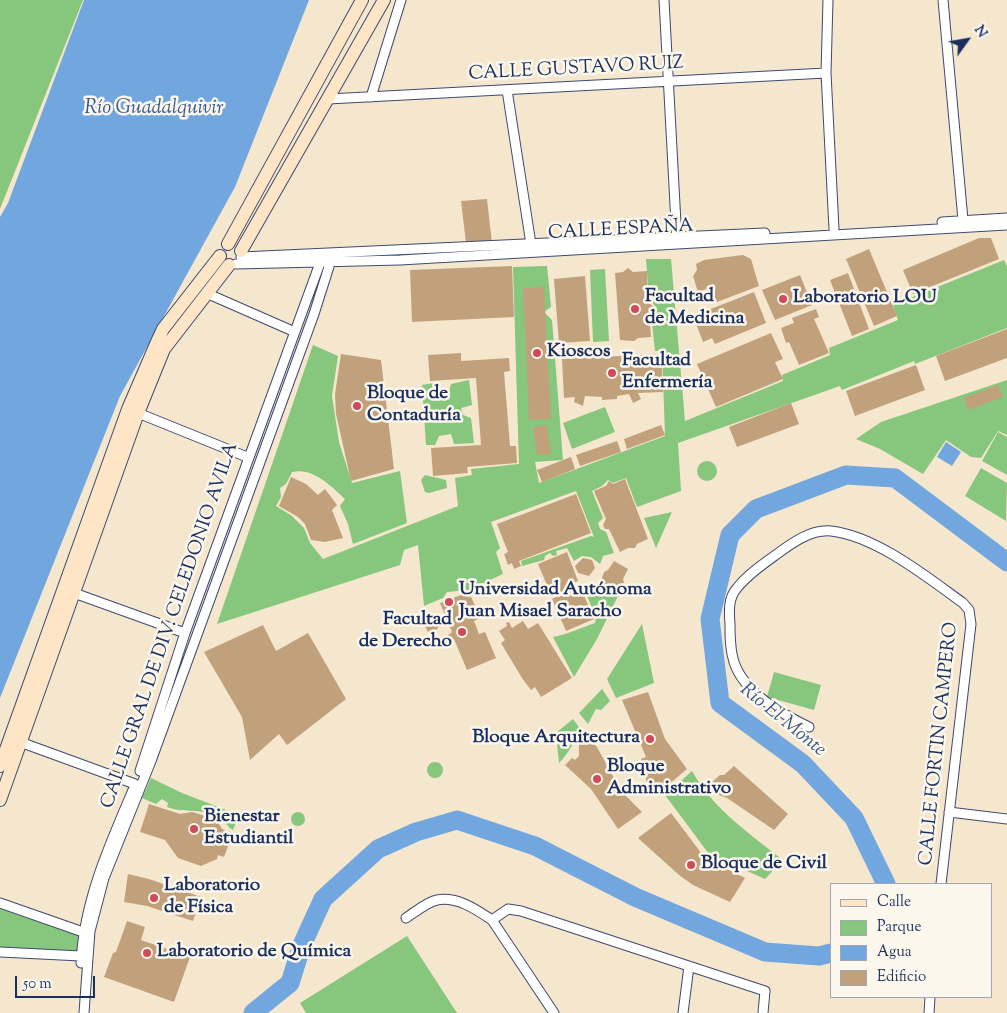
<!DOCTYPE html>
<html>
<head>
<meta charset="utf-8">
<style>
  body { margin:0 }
  #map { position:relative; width:1007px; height:1013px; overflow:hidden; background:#f5e6ce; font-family:"Sorts Mill Goudy",serif }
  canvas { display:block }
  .legend { position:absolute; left:830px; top:883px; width:162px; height:115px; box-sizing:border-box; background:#fbf7ec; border:1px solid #a1a7b3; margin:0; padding:6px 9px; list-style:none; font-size:15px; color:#1b2f5e }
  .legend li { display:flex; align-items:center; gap:10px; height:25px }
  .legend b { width:25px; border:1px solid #a1a7b3 }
  .north { position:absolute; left:942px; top:15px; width:50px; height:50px; -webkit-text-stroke:4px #fbf7ec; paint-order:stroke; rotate:58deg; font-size:14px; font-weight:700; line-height:20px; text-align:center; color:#1b2f5e }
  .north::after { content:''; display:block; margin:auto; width:18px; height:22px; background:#1b2f5e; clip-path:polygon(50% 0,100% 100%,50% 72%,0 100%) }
  .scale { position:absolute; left:15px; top:976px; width:80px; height:22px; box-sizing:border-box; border:2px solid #1b2f5e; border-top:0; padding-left:6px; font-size:15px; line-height:18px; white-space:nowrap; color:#1b2f5e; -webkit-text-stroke:4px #fbf7ec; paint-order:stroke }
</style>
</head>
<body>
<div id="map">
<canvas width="1007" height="1013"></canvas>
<ul class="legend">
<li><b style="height:6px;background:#fde5c5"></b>Calle</li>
<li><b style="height:14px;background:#87c67d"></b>Parque</li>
<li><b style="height:14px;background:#72a6df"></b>Agua</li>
<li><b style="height:14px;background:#c1a17b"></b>Edificio</li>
</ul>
<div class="north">N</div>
<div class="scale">50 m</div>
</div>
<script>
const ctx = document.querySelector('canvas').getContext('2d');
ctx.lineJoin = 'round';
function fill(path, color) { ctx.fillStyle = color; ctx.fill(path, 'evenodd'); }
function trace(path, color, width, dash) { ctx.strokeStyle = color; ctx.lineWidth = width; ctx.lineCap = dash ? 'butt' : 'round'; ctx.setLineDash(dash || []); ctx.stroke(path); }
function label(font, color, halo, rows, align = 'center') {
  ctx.font = font + ' "Sorts Mill Goudy",serif'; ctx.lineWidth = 5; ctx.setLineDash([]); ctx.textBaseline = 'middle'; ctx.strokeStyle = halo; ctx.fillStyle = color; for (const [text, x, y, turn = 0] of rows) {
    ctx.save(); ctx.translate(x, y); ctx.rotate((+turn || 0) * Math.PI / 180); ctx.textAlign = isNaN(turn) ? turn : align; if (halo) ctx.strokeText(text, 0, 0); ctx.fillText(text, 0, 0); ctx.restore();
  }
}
fill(new Path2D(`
  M0,0H83L0,209Z
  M646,259H671L685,421L783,381L782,375L830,355L829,348L898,320L893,305L1004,260L1007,266V328L915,364L914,361L842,390L840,386L678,443L681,491L637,507L626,478L613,483L608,480L602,486L592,491L603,518L598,523L600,529L606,532L614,553L603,556L600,564L591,557L582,556L574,561L567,548L556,551L557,555L553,556L550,553L545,556L544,560L522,566L521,561L591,536L594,537L576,491L491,522L500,548L496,552L503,574L468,590L447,592L443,598L424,606L418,545L404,550L400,565L217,624L313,345L338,356L332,396L339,442L352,483L400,471L407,523L353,544L348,524L340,506L345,499C331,486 313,467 292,472L286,484L280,488L281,497L276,506L292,516L304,528L310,543L323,559L458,506L455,478L472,475L471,469L519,464L513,267L547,266L551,307L544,312L552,320L563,460L535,462L539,483L665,436L662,351H655L651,314L657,309L649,298Z
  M605,269L609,341L593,342L590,270Z
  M469,380L472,405L461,408L463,415L471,418L474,443L454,444L451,434L439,436L435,445H426L422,385L434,383L437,390L449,392L451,384Z
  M1007,380V435L998,431L981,458L971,457L946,440L923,474L880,449L856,439L881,422Z
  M605,407L615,432L572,449L563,423Z
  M998,432L1007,437V475L982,461Z
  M697 471a10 10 0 1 1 20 0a10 10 0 1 1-20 0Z
  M981,468L1007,483L1006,521L965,496Z
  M425,475L446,480L447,488L429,493L425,492L421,480Z
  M672,512L656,548L644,518Z
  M599,586L618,596L597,639L574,677L553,637C569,634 580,628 595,623L596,618L586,593L589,587Z
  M642,624L654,683L616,698L607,679Z
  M774,672L821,685L814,710L767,697Z
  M602,689L610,701L601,710L596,709L588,724L579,713Z
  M573,719L582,731C573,742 569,753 559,763L556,733Z
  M427 770a8 8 0 1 1 16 0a8 8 0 1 1-16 0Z
  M692,771C712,808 751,835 783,860L765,879L709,854L665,795Z
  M151,778L182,793L239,815L233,830C227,827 225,820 218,817C199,807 186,814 167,807L168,803L162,799L156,804L142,798Z
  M291 819a7 7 0 1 1 14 0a7 7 0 1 1-14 0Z
  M0,907L79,934L77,952L0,947Z
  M407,936L457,1013H306L300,1003Z`), '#87c67d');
fill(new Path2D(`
  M84,0H309L235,187L120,396L0,698V217L8,203Z
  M946,442L961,452L952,466L937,457Z`), '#72a6df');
trace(new Path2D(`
  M886,884L854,818L803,764L720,703L710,619L730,535L756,509L846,475L895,478L1007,562
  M253,1013L290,983L302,945L323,899L378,849L416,832L457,820L535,846L635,897L765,952L819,956L831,953`), '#72a6df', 19);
fill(new Path2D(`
  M487,199L492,243H466L461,201Z
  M979,238H991L999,259L913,294L903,270Z
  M869,249L897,316L874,326L846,259Z
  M743,255L751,259L759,286L717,302L713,294L706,289L698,292L693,276L697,270L696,264L704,260Z
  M512,266L514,317L412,322L410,270Z
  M628,268L633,272L647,271L648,302L655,308L649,313L651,337L638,338L634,341L620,340L615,273L623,272Z
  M848,273L869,329L852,336L830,280Z
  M800,275L812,305L775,320L762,290Z
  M585,276L590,341L559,343L554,279Z
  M544,287L551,419L529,420L523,288Z
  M754,292L766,323L715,344L712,338L703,342L693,316Z
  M816,309L819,317L814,319L829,353L799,365L789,342L786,343L781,328L794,323L792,318Z
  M1007,329V358L945,381L936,356Z
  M771,333L783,359L775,362L783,379L716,407L697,364Z
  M461,353V361L509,358L510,371L504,372L510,446H516L517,463L467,467L468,473L433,476L431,448L481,445L476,378L430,381L428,355Z
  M341,354L381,360L394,469L351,481L336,414L335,394Z
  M661,354L663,392L638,393L641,399L633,403L629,394L617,396V399L602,400V397L585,396L583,406L574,402L575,397L564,398L562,359Z
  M916,365L925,390L855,416L846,391Z
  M998,385L1003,397L968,410L964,398Z
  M791,403L799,424L737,447L729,427Z
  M547,425L551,454L537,455L533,427Z
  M661,425L665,435L627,449L624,439Z
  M617,441L621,452L580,466L576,455Z
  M571,457L575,469L542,482L537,470Z
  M291,477L306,484L318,495L325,489L337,505L332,510L343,538L325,542L311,540L305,524L298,517L279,506Z
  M625,479L648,539L637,544L635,548H628L620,552L609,529H605L603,525L606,519L594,491L606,486L609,481L613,484Z
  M576,494L591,533L519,561L521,566L514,569L512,563L508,565L504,554L508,552L497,524Z
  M567,552L578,581L573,583L576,588L580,586L594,619L566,631L552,599L558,596L556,590L550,592L538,564Z
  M583,558L592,560L595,568L589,576L578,573L575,566Z
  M614,561L628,569L623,579L624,583L620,585L616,592L600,584L604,572L608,570Z
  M469,592L480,618L474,621L479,634L485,632L496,658L467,670L454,639L451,641L446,637L452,632L440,603Z
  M428,617L435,619L439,626L435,632H428L424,624Z
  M523,621L528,629L538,623L572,678L541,697L535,687L531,690L522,678L501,643L505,640L499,631L507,626L506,623L509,622L512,628Z
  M263,625L276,651L308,633L346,699L287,745L279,734L250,760L242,717L204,652Z
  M648,692L665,739L687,769L662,790L656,791L651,789L647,783L641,759L646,757L622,700Z
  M588,738L597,747L621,791L642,812L618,829L591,789L565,765L572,758L575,760L579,756V744Z
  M734,766L788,814L774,830L727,798L714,793L712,782L720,775H724Z
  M149,804L180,814L192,812L216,819L222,829L233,833L224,857L218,855L217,859L201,866L178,858L165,840L140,832Z
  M671,813L705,858L745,878L730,902L693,885L679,875L638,838Z
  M128,874L149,879L201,897L193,921L147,906L124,902Z
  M127,921L145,927L141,940L190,957L174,1002L104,977L113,953L116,952Z`), '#c1a17b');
const street = new Path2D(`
  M664,0L677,242
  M828,0L826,73L834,229
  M943,0L963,220
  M507,90L531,244
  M371,97L401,0
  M328,99L826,73
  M942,222L1007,218
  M241,257L765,233
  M236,264L400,260L1007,225
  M206,293L295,332
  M133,411L247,457
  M74,593L185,633
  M809,727C782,714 744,693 734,662C730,650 730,637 730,624C729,612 728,598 737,588C747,575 763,564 777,554C792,543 811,529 831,531C876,536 927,577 963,603L969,610L971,624L941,884
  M20,742L135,784
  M140,771L185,633L320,263L321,255
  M949,812L1007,819
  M0,903L83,932
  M406,918C415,912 427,902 437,900C457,896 477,910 492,920L508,909L521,911L765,991L763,1013
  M492,920L554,1013
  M0,952L81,956
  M81,963C84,901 109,846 133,790
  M84,1013L90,931L104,878L151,761L314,314L333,254
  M683,1013L689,966
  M929,1013L930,997`);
const secondary = new Path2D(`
  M228,244L362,0
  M241,251L384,0
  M0,766L128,409L156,344L163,329L220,256
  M0,800L138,413L164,349L229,265`);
trace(street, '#3c4a6f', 11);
trace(secondary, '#3c4a6f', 14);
trace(street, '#fff', 9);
trace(secondary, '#fde5c5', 12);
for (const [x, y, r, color] of [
  [783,299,5,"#d1495b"],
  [635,309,5,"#d1495b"],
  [537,353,5,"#d1495b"],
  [612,373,5,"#d1495b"],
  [357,406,5,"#d1495b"],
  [449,602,5,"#d1495b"],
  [462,632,5,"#d1495b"],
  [650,739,5,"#d1495b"],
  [597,779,5,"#d1495b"],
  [194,829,5,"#d1495b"],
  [691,865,5,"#d1495b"],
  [154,898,5,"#d1495b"],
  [147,953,5,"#d1495b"]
]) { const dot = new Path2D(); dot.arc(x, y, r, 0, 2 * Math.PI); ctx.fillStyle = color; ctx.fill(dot); trace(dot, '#fbf7ec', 2); }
label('19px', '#1b2f5e', '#fbf7ec', [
  ["CALLE GUSTAVO RUIZ",576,70,-3],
  ["CALLE ESPAÑA",621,231,-3],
  ["CALLE GRAL DE DIV. CELEDONIO AVILA",171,626,-71],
  ["CALLE FORTIN CAMPERO",940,744,-84]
]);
label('bold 19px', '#1b2f5e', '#fbf7ec', [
  ["Facultad",645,298],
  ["de Medicina",645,320],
  ["Laboratorio LOU",793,299],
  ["Kioscos",547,353],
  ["Facultad",622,362],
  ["Enfermería",622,384],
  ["Bloque de",367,395],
  ["Contaduría",367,417],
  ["Universidad Autónoma",459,591],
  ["Juan Misael Saracho",459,613],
  ["Facultad",452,621,"right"],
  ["de Derecho",452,643,"right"],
  ["Bloque Arquitectura",640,739,"right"],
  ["Bloque",607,768],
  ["Administrativo",607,790],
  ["Bienestar",204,818],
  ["Estudiantil",204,840],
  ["Bloque de Civil",701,865],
  ["Laboratorio",164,887],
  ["de Física",164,909],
  ["Laboratorio de Química",157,953]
], 'left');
label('italic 20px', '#39598b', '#fbf7ec', [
  ["Río Guadalquivir",154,110],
  ["Río El Monte",782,721,39]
]);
</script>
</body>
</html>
